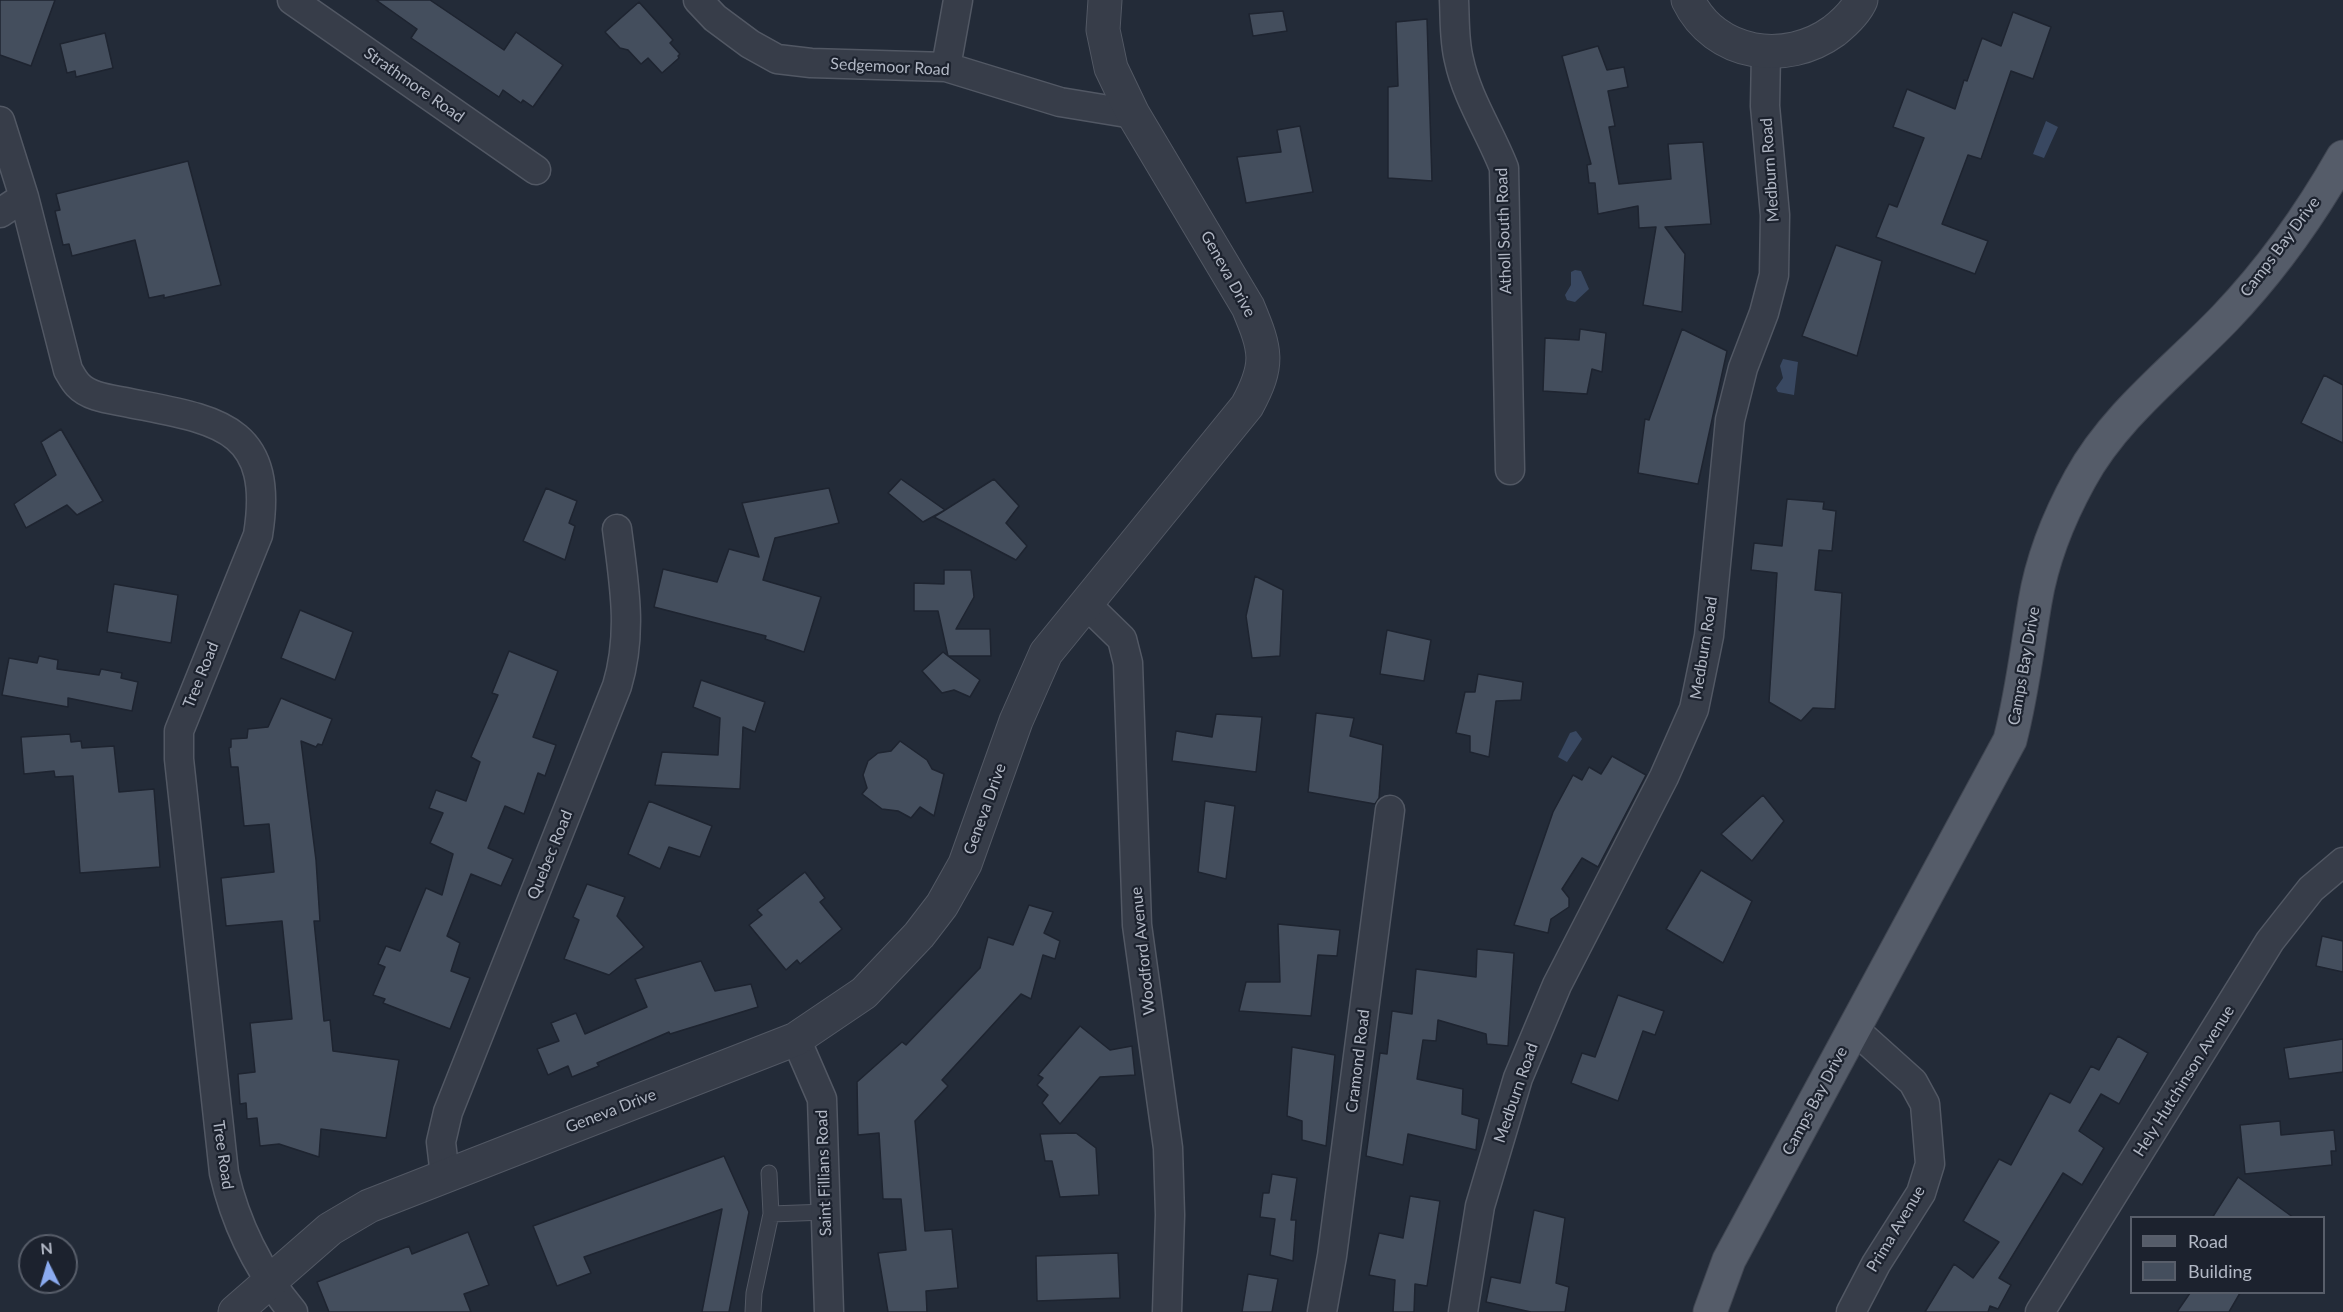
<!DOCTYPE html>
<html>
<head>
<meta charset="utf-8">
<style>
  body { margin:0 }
  #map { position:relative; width:2343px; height:1312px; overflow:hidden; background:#232b38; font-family:Lato,sans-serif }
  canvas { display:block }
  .legend { position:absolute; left:2130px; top:1216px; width:195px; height:78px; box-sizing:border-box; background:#1c222e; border:2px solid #585e6a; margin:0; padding:8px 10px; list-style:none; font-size:18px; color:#b2b8c5 }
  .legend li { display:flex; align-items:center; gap:12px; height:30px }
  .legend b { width:30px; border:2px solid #585e6a }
  .north { position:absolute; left:18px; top:1234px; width:60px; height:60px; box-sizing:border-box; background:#1c222e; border:2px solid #585e6a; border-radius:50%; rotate:355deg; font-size:16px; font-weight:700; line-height:24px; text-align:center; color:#b2b8c5 }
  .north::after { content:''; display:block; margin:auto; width:21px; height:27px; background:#8babf0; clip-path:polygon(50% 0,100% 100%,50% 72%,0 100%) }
</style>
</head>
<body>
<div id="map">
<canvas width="2343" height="1312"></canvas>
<ul class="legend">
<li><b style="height:8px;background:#555c69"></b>Road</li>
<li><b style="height:16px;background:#444e5d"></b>Building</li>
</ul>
<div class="north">N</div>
</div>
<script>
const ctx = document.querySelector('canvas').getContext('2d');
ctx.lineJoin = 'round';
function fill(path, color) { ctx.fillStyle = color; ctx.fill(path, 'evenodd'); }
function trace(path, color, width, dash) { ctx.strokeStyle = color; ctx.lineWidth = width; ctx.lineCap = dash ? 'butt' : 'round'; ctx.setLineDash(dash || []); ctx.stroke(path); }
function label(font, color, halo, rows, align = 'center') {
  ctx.font = font + ' Lato,sans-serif'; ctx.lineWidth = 4.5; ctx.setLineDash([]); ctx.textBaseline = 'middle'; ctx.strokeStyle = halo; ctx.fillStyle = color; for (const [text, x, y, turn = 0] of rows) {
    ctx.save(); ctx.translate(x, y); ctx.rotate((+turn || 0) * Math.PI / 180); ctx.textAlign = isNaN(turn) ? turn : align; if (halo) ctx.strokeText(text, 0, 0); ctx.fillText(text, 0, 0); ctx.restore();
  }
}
fill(new Path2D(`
  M2046,121L2058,127L2044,158L2033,154Z
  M1575,270L1581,271L1589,289L1575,302L1567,300L1565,295L1571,285V272Z
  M1783,359L1798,362L1794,395L1778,392L1776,388L1783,378L1780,366Z
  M1576,731L1582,739L1567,762L1558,757L1570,733Z`), '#394861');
const building = new Path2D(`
  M0,0H55L31,66L0,55Z
  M376,0H430L504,50L516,32L563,65L533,107L523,100L521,103L503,90L499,97L411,38L417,29Z
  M639,2L673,40L670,43L680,54L678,56L679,58L662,73L648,58L641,64L628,50L620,48L605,32Z
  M1283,11L1287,31L1253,36L1249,14Z
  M2013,12L2051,27L2033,79L2011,71L1981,159L1968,155L1942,224L1988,241L1975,274L1876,237L1889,204L1897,207L1924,138L1893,127L1907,89L1955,109L1964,80L1967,81L1982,38L2001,46Z
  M1427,19L1432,181L1388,178V87L1398,86L1396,22Z
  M105,33L113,68L76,77L75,71L67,73L60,44Z
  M1598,46L1607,70L1624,67L1628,87L1608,91L1615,126L1609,127L1619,184L1671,179L1668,144L1703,142L1711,224L1665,227L1685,254L1682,312L1643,305L1656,227L1639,228L1638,206L1598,214L1595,183H1589L1587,165L1591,164L1562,56Z
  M1300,126L1313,192L1246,203L1237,157L1281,152L1277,130Z
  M188,161L221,285L164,298V295L149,298L135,240L72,256L69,244L63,245L55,211L60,210L56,194Z
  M1836,245L1882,261L1857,356L1802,336Z
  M1580,329L1606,333L1602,372L1592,369L1587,394L1543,391L1545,338L1579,340Z
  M1682,329L1727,351L1698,484L1638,473L1645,419L1649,420Z
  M2324,375L2343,385V443L2301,423Z
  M61,429L103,501L77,515L67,505L26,528L14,504L56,475L41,442Z
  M901,479L945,510L923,522L888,493Z
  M994,479L1019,506L1006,523L1027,546L1016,560L934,517Z
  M546,488L577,501L569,523L575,526L565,560L523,541Z
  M829,488L839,523L775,538L763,580L821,597L804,652L765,639L766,636L654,607L663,569L717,582L729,549L759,557L742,503Z
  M1787,499L1824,502L1823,509L1836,511L1832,551L1819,550L1815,590L1842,593L1835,709L1813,708L1801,721L1769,702L1777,573L1751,570L1754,543L1782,546Z
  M944,570H971L974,597L956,629H990L991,656H948L980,680L970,697L954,690L942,693L922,671L943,652L948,656L938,611H914V583L944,584Z
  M1255,576L1283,590L1280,656L1252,658L1246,616Z
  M114,584L178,595L171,643L107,632Z
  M300,610L353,632L335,680L281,658Z
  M1387,630L1431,640L1424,681L1380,674Z
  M509,651L558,671L533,737L556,745L545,776L538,773L524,814L505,806L488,848L513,859L501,886L471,874L447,936L460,943L451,971L470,978L450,1029L383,1003L385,999L373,995L385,967L378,964L386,946L400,951L426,888L442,895L453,854L430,843L443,813L429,808L436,790L466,801L480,762L471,757L498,695L492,693Z
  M39,656L58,660L57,669L99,675L101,669L122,673L121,678L138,682L132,711L68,698V707L2,695L9,658L37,663Z
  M1478,674L1523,682L1521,700L1496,701L1489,757L1470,752V736L1456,733L1465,692H1475Z
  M701,680L765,702L755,732L743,727L740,789L655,785L662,752L718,755L720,718L693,707Z
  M281,698L332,719L322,745L318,744L316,747L301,741L316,860L320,921H314L324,1021L330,1020L333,1051L399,1060L386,1138L321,1129L319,1157L279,1144L260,1146L257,1118L247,1119L246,1103L240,1104L238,1074L255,1072L250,1023L292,1019L282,921L226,926L221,878L274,872L269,824L244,826L238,767H231L229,748L231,747V739L247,738L248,729L268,727Z
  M1316,713L1354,718L1350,736L1383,745L1379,798L1375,804L1308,792Z
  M1216,714L1262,717L1256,772L1172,761L1176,731L1212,737Z
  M70,734L71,742L81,741L82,748L114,746L119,792L154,789L160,867L80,873L73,776L55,777L54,771L24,774L21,737Z
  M900,741L927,760L932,769L944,774L934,816L920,807L911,818L898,811L882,809L862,794L867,788L863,775L868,761L878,753L891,751Z
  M1612,756L1646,775L1598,867L1582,858L1562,889L1569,898V907L1551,919L1548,933L1514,925L1553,812L1573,775L1582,780L1589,767L1601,774Z
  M1763,795L1784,821L1752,861L1721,834Z
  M649,801L712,826L700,857L669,847L660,869L628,854Z
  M1205,801L1235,806L1226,879L1198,872Z
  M1701,870L1752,901L1723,963L1666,929Z
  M805,872L825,898L820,902L842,929L800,964L797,960L786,970L749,925L762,915L757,910Z
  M587,884L625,897L617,916L644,947L609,975L564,959L579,920L573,917Z
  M1029,905L1053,912L1044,933L1060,941L1055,959L1043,955L1031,999L1021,994L942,1080L948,1086L915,1121L925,1231L952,1229L958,1288L926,1291L927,1312H888L878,1253L906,1250L901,1199H883L879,1133L858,1135L857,1082L902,1042L906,1045L980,968L988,937L1013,945Z
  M1278,924L1340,930L1337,956L1318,955L1311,1016L1239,1011L1246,982H1280Z
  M2322,936L2343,941V972L2316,966Z
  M1477,949L1514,953L1508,1046L1487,1044L1486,1034L1438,1020L1436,1041L1423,1040L1417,1079L1463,1089L1462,1114L1479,1119L1476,1150L1408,1134L1403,1165L1366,1156L1380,1053L1387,1054L1392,1011L1412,1014L1416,969L1476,977Z
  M701,961L715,991L751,984L758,1007L670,1034L669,1032L597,1063L599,1066L572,1077L568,1066L548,1075L537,1049L559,1041L551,1023L576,1013L585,1034L647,1007L635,979Z
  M1618,995L1664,1011L1655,1035L1643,1031L1618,1101L1571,1083L1582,1053L1595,1057Z
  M1080,1026L1110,1050L1132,1046L1135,1075L1100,1077L1060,1124L1042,1103L1048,1095L1037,1085L1043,1078L1038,1075Z
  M2118,1036L2148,1053L2119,1104L2101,1094L2079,1131L2104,1148L2082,1185L2063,1173L1999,1278L2011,1285L1998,1309L1990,1306L1988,1312H1925L1954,1264L1973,1278L1999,1242L1963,1221L1999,1159L2011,1165L2050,1093L2070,1103L2091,1066L2099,1070Z
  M2343,1039V1072L2289,1079L2284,1048Z
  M1292,1047L1335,1055L1326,1146L1302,1140V1121L1287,1116Z
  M2280,1121L2281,1135L2334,1130L2336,1151H2331L2332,1165L2245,1174L2240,1125Z
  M1076,1133L1096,1148L1099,1195L1060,1197L1052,1161H1045L1040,1134Z
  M724,1156L749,1212L729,1312H702L722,1209L584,1257L591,1273L557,1286L533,1226Z
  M1272,1174L1297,1178L1291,1220H1296L1293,1261L1270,1255L1275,1219L1260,1217L1263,1193H1269Z
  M2238,1177L2294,1218H2212Z
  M1410,1196L1440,1201L1427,1286L1415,1284L1414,1312H1393L1395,1280L1369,1275L1379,1233L1403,1238Z
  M1534,1210L1565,1218L1556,1283L1569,1287L1565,1312H1531L1486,1302L1491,1277L1520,1283Z
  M468,1232L489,1285L464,1294L471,1312H329L317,1282L409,1246L412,1254Z
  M1118,1253L1120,1298L1037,1301L1036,1256Z
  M1248,1274L1278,1279L1272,1312H1242Z
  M2190,1293H2240L2229,1312H2177Z`);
fill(building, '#444e5d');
trace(building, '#1e2430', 1.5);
const service = new Path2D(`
  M771,1214L826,1212
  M753,1312L754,1293L771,1214L769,1173`);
const minor = new Path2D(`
  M292,0L536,170
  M698,0L715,18L750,44L777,59L811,63L946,67L1060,102L1133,114
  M1454,0C1455,20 1454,41 1459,60C1467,98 1490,132 1504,168L1510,470
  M946,67L958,0
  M0,121L24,197L68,370C71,375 74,381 78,385C89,397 110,399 125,402C213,420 276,423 258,535L179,731V759L224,1173C236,1226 258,1270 293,1312
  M0,213L24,197
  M1086,604L1122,639L1128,663L1137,925L1168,1148L1170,1215L1167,1312
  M796,1039L822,1099L829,1312
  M445,1176L441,1142L448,1112L617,686C633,633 624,583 617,529
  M1322,1312L1332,1256L1390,810
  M1463,1312L1480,1206L1518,1078L1557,985L1664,777L1694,709L1709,636L1730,420L1743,368L1764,313L1774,275L1775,215L1765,106L1766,52
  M1851,1312L1876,1264L1921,1193L1930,1164L1925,1104L1913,1082L1854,1029
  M2040,1312L2270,941L2311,889L2343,862`);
const tertiary = new Path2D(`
  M1688,0C1715,56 1786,66 1834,31C1844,23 1856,12 1861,0
  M235,1312L330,1229L369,1206L796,1039L864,993L919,935L942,905L965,864L1016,721L1046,653L1247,406C1270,364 1266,350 1248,307L1133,114L1111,68L1103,30L1105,0`);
const primary = new Path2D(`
  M1710,1312L1729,1260L2010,740C2022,694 2027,649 2035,602C2042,560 2059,517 2080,479C2114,416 2176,369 2225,318C2271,270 2310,215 2343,157`);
trace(service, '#525864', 17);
trace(minor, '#525864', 31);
trace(tertiary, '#525864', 35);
trace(primary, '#404652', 35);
trace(service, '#373d49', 15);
trace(minor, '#373d49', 28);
trace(tertiary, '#373d49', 33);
trace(primary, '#555c69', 33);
label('16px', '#b2b8c5', '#1c222e', [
  ["Sedgemoor Road",890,67,3],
  ["Strathmore Road",414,85,35],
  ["Medburn Road",1770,170,-94],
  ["Atholl South Road",1504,231,-92],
  ["Camps Bay Drive",2280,247,-53],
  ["Geneva Drive",1228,274,61],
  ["Medburn Road",1704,648,-81],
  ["Camps Bay Drive",2024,666,-80],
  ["Tree Road",201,675,-68],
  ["Geneva Drive",985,809,-70],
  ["Quebec Road",550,855,-68],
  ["Woodford Avenue",1143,951,-96],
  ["Cramond Road",1358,1061,-83],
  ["Hely Hutchinson Avenue",2184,1081,-58],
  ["Medburn Road",1516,1093,-71],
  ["Camps Bay Drive",1815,1101,-62],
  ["Geneva Drive",611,1111,-21],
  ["Tree Road",223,1155,82],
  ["Saint Fillians Road",824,1173,-92],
  ["Prima Avenue",1896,1229,-59]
]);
</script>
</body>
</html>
